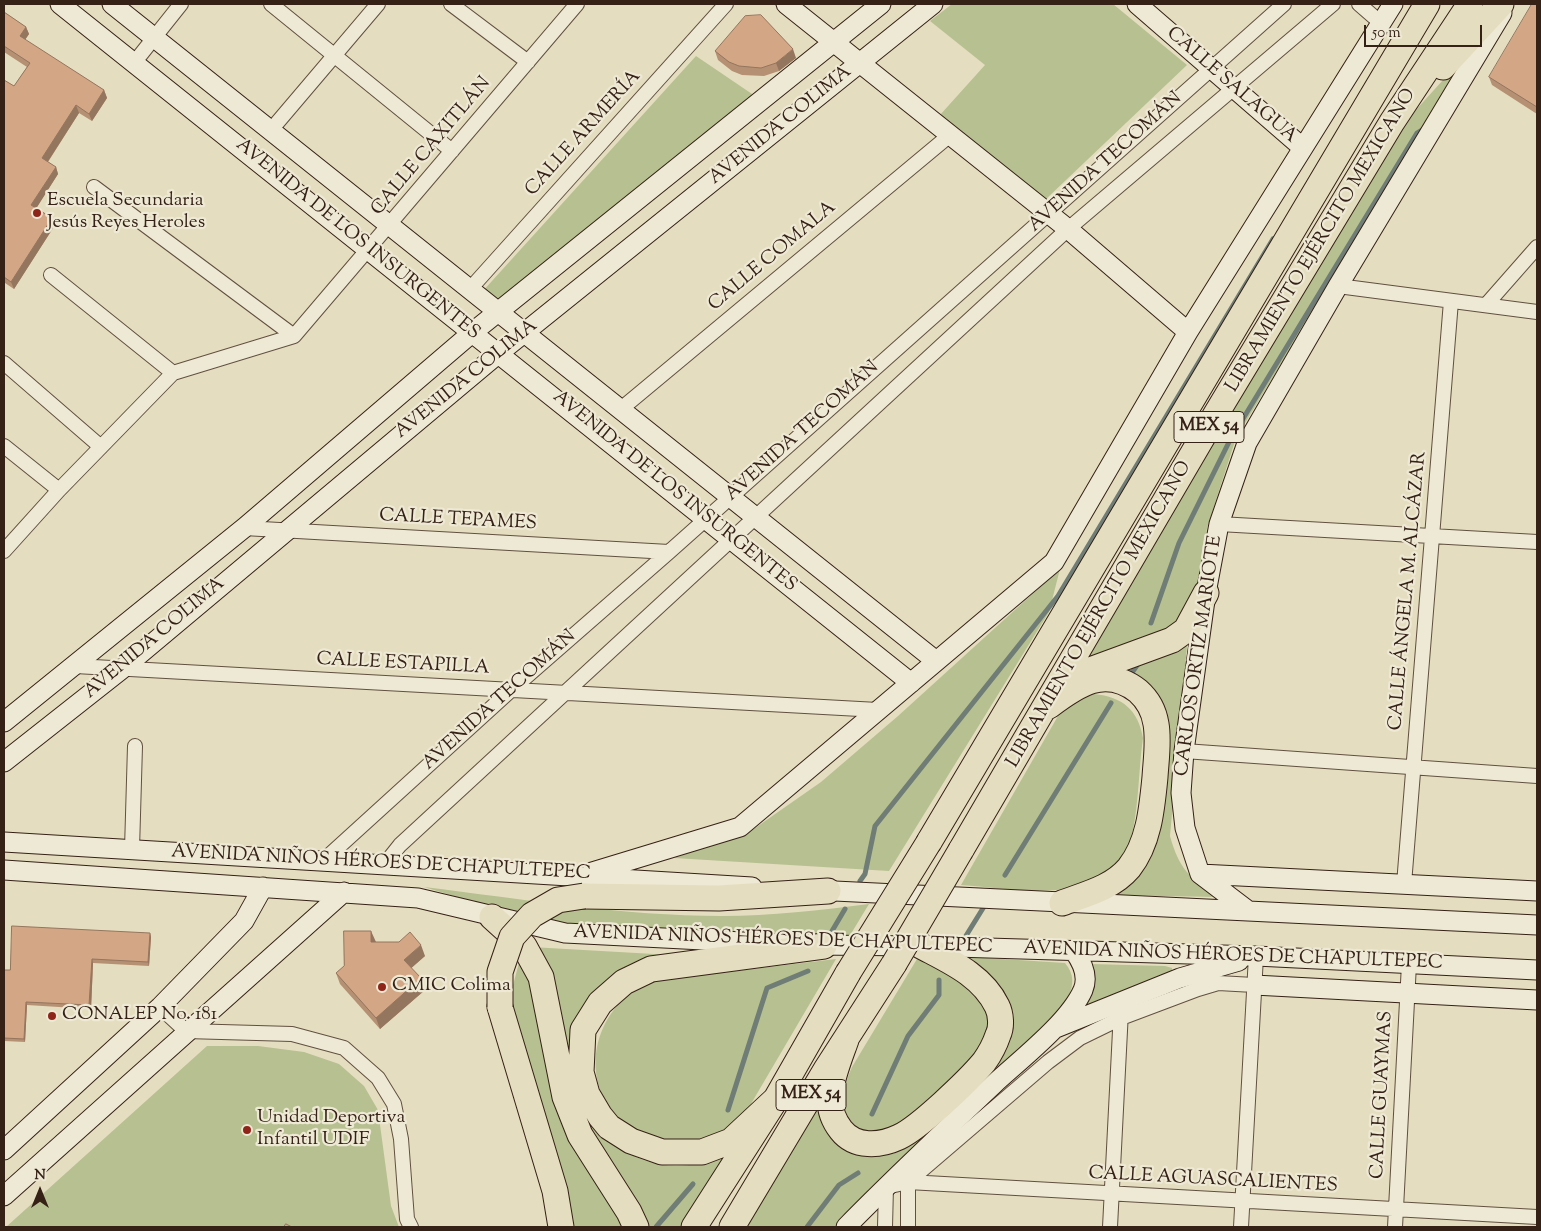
<!DOCTYPE html>
<html>
<head>
<meta charset="utf-8">
<style>
  body { margin:0 }
  #map { position:relative; width:1541px; height:1231px; overflow:hidden; background:#e5ddbf; font-family:"Sorts Mill Goudy",serif }
  canvas { display:block }
  .frame { position:absolute; inset:0; border:5px solid #352116; pointer-events:none }
  .north { position:absolute; left:15px; top:1166px; width:50px; height:50px; -webkit-text-stroke:4px #eee9d5; paint-order:stroke; rotate:0deg; font-size:14px; font-weight:700; line-height:20px; text-align:center; color:#352116 }
  .north::after { content:''; display:block; margin:auto; width:18px; height:22px; background:#352116; clip-path:polygon(50% 0,100% 100%,50% 72%,0 100%) }
  .scale { position:absolute; left:1364px; top:25px; width:118px; height:22px; box-sizing:border-box; border:2px solid #352116; border-top:0; padding-left:6px; font-size:15px; line-height:18px; white-space:nowrap; color:#352116; -webkit-text-stroke:4px #eee9d5; paint-order:stroke }
</style>
</head>
<body>
<div id="map">
<canvas width="1541" height="1231"></canvas>
<div class="frame"></div>
<div class="north">N</div>
<div class="scale">50 m</div>
</div>
<script>
const ctx = document.querySelector('canvas').getContext('2d');
ctx.lineJoin = 'round';
function fill(path, color) { ctx.fillStyle = color; ctx.fill(path, 'evenodd'); }
function trace(path, color, width, dash) { ctx.strokeStyle = color; ctx.lineWidth = width; ctx.lineCap = dash ? 'butt' : 'round'; ctx.setLineDash(dash || []); ctx.stroke(path); }
function label(font, color, halo, rows, align = 'center') {
  ctx.font = font + ' "Sorts Mill Goudy",serif'; ctx.lineWidth = 4.5; ctx.setLineDash([]); ctx.textBaseline = 'middle'; ctx.strokeStyle = halo; ctx.fillStyle = color; for (const [text, x, y, turn = 0] of rows) {
    ctx.save(); ctx.translate(x, y); ctx.rotate((+turn || 0) * Math.PI / 180); ctx.textAlign = isNaN(turn) ? turn : align; if (halo) ctx.strokeText(text, 0, 0); ctx.fillText(text, 0, 0); ctx.restore();
  }
}
fill(new Path2D(`
  M952,4H1113L1187,65L1045,200L940,115L985,65L930,21Z
  M1472,48L1236,438L1207,528L1195,598L1176,628L1077,668L1395,133Z
  M696,56L755,96L499,305L482,292Z
  M1060,569L1049,612L889,871L674,858L748,833L821,782L898,716Z
  M1176,646H1187L1170,836C1179,869 1190,878 1217,897L1109,895L1120,888L1168,730L1101,674Z
  M1094,694C1123,697 1138,710 1143,738C1138,772 1139,821 1127,851C1124,857 1118,861 1114,865C1075,904 1011,888 961,885L1058,716C1069,703 1078,698 1094,694Z
  M424,887C523,899 623,916 722,916C771,916 821,910 869,904L849,937L572,925L507,912Z
  M531,947L689,956L664,960L576,1040L623,1150C662,1173 693,1169 733,1151L684,1227H647L579,1116Z
  M955,956L1065,963C1084,985 1062,1008 1046,1025L839,1227H743L823,1098L877,1155L893,1154L913,1143L1007,1041Z
  M520,959L627,1227H567L512,1016V989Z
  M836,959L755,1097C751,1104 746,1113 740,1119C708,1153 645,1154 615,1116C583,1077 592,1022 632,992C639,986 651,983 660,980Z
  M917,959L954,975L984,1000L991,1023L982,1046L902,1129C892,1130 878,1135 867,1133C861,1132 855,1126 852,1122C837,1104 844,1086 852,1067Z
  M1091,964L1165,966L1172,968V973L1129,988L1084,1010C1094,994 1093,982 1091,964Z
  M207,1046H258L304,1052L339,1064L364,1086L378,1110L391,1206L399,1227H6Z`), '#b7c090');
trace(new Path2D(`
  M1151,623L1179,543L1230,440L1417,133L1425,128
  M1131,674L1140,661
  M1005,875L1111,703
  M860,881L865,874L875,826L1058,596L1273,239
  M832,931L845,909
  M964,939L985,905
  M728,1110L767,988L808,971
  M872,1114L908,1036L939,995V980
  M656,1227L693,1184
  M807,1227L839,1185L858,1173`), '#6f7d76', 5);
const street = new Path2D(`
  M271,4L452,151
  M451,4L528,62
  M1359,4L1382,24
  M134,63L181,4
  M271,130L378,4
  M94,187L294,336
  M51,275L173,373
  M1338,286L1537,312
  M470,289L726,4
  M1486,305L1537,247
  M294,336L577,4
  M4,363L101,447
  M621,409L950,135
  M4,446L59,490
  M1219,524L1537,542
  M244,528L669,552
  M4,551L59,490L173,373L294,336
  M75,666L878,710
  M1184,751L1537,776
  M132,849L135,746
  M323,861L511,690L669,552L1284,4
  M384,865L400,845L1068,229L1333,4
  M1404,884L1451,301
  M160,1007L186,1031L292,1034L344,1048L378,1078L394,1104L401,1139L407,1219L411,1227
  M885,1227L886,1187L908,1182L1537,1217
  M908,1227V1182L1048,1062L1080,1038L1121,1018L1198,989L1218,983L1254,985
  M1110,1227L1121,1011
  M1241,1227L1256,956
  M1395,1227L1409,964`);
const secondary = new Path2D(`
  M60,4L911,683
  M112,4L936,661
  M786,4L1068,229L1188,332
  M1137,4L1303,148
  M4,722L244,528L473,332L881,4
  M4,762L122,669L499,353L933,4
  M4,842L752,887
  M4,870L418,898L565,933L782,944
  M592,872L740,827L1054,562L1188,332L1393,4
  M1200,874L1537,891
  M814,890L1537,925
  M1246,909L1200,874L1185,828L1181,793L1184,751L1206,593L1219,524L1247,443L1338,286L1502,13
  M812,945L921,946L1256,956L1537,970
  M1254,985L1537,1000
  M1056,1028L1180,978L1239,961
  M4,1150L160,1007L244,921L263,887
  M4,1196L344,892
  M846,1227C894,1178 944,1131 994,1084C1021,1059 1069,1022 1083,990C1089,976 1082,962 1074,951`);
const highway = new Path2D(`
  M1443,67L1501,4
  M1082,673L1172,640L1186,630L1206,593
  M1049,706C1077,685 1105,665 1138,691C1147,699 1154,711 1156,724C1159,741 1156,760 1155,777C1152,808 1149,843 1129,868C1112,888 1086,894 1062,903
  M929,842L1427,4
  M961,850L1216,414L1392,122L1470,4
  M584,896L719,898L828,891
  M492,917L524,946L541,977L565,1097L580,1135L629,1212L636,1227
  M500,1007L555,1191L561,1227
  M846,1040C840,1057 832,1076 830,1094C829,1107 833,1120 841,1130C855,1148 880,1146 899,1137C919,1128 969,1080 984,1062C989,1055 995,1044 998,1035C1002,1027 1001,1014 997,1006C982,975 949,961 921,946
  M776,1099L731,1141L702,1152H662L631,1141L609,1127L600,1116L587,1094L581,1072L583,1030L600,1003L624,982L651,969L824,946
  M694,1227L776,1099L848,973
  M732,1227L827,1068L894,964`);
trace(street, '#615040', 16);
trace(secondary, '#352116', 21);
trace(highway, '#352116', 27);
trace(street, '#eee9d5', 14);
trace(secondary, '#eee9d5', 19);
trace(highway, '#e5ddbf', 25);
const highwayBridge = new Path2D(`
  M894,964L961,850
  M848,973L929,842
  M500,1007V972L512,937L532,915L558,900L584,896`);
trace(highwayBridge, '#352116', 27, []);
trace(highwayBridge, '#e5ddbf', 25);
fill(new Path2D(`
  M1537,4V114L1492,85L1489,77Z
  M4,12L26,27L29,34L25,40L104,90L107,98L92,121L79,113L48,162L56,167L58,174L36,208L55,225L14,289L5,283L4,285V80L14,86L27,67L4,52Z
  M715,51L796,58L779,71L764,76L742,75L732,71L718,60Z
  M150,933L151,937L149,966L93,963L91,1009L27,1005L25,1042L4,1041V970H10Z
  M375,942L425,956L411,968L425,990L380,1029L340,984L336,973Z`), '#b59073');
fill(new Path2D(`
  M26,27L29,34L22,44L20,36Z
  M793,49L796,58L779,71L776,63Z
  M104,90L107,98L92,121L89,114Z
  M76,105L79,113L45,166L42,158Z
  M56,167L58,174L34,212L31,205Z
  M52,218L55,225L14,289L11,282Z
  M371,931L376,942H371Z
  M150,933L151,937L149,966L148,962Z
  M421,945L425,956L408,971L404,960Z
  M92,959L93,963L91,1009L89,1005Z
  M421,978L425,990L380,1029L376,1018Z
  M26,1002L27,1005L25,1042L24,1039Z`), '#94755e');
const building = new Path2D(`
  M1532,4H1537V107L1489,77Z
  M4,12L26,27L20,36L104,90L89,114L76,105L42,158L56,167L31,205L52,218L11,282L4,277V80L14,86L30,63L4,46Z
  M761,15L793,49L776,63L761,68L739,66L729,62L715,51L745,16Z
  M12,926L150,933L148,962L92,959L89,1005L26,1002L24,1039L4,1038V970H10Z
  M344,931H371V942H399L410,932L421,945L404,960L421,978L376,1018L336,973L344,966Z
  M286,1224L292,1227H284Z`);
fill(building, '#d3a786');
trace(building, '#94755e', 1);
for (const [x, y, r, color] of [
  [37,213,5,"#8f2418"],
  [382,987,5,"#8f2418"],
  [52,1016,5,"#8f2418"],
  [247,1130,5,"#8f2418"]
]) { const dot = new Path2D(); dot.arc(x, y, r, 0, 2 * Math.PI); ctx.fillStyle = color; ctx.fill(dot); trace(dot, '#eee9d5', 2); }
for (const [x, y, w] of [
  [1209,427,70],
  [811,1095,70]
]) { const box = new Path2D(); box.roundRect(x - w / 2, y - 15.5, w, 31, 4); ctx.fillStyle = '#eee9d5'; ctx.fill(box); trace(box, '#352116', 1); }
label('bold 18px', '#352116', null, [
  ["MEX 54",1209,427],
  ["MEX 54",811,1095]
]);
label('19px', '#352116', '#eee9d5', [
  ["CALLE SALAGUA",1231,86,41],
  ["AVENIDA COLIMA",781,126,-39],
  ["CALLE ARMERÍA",584,134,-48],
  ["CALLE CAXITLÁN",432,147,-50],
  ["AVENIDA TECOMÁN",1106,163,-42],
  ["AVENIDA DE LOS INSURGENTES",357,240,39],
  ["LIBRAMIENTO EJÉRCITO MEXICANO",1322,241,-59],
  ["CALLE COMALA",773,257,-40],
  ["AVENIDA COLIMA",467,380,-39],
  ["AVENIDA TECOMÁN",803,432,-42],
  ["AVENIDA DE LOS INSURGENTES",674,492,39],
  ["CALLE TEPAMES",458,521,3],
  ["CALLE ÁNGELA M. ALCÁZAR",1409,591,-85],
  ["LIBRAMIENTO EJÉRCITO MEXICANO",1100,615,-60],
  ["AVENIDA COLIMA",155,639,-40],
  ["CARLOS ORTIZ MARIOTE",1200,656,-82],
  ["CALLE ESTAPILLA",403,665,3],
  ["AVENIDA TECOMÁN",500,701,-42],
  ["AVENIDA NIÑOS HÉROES DE CHAPULTEPEC",381,864,3],
  ["AVENIDA NIÑOS HÉROES DE CHAPULTEPEC",783,941,2],
  ["AVENIDA NIÑOS HÉROES DE CHAPULTEPEC",1233,957,2],
  ["CALLE GUAYMAS",1383,1095,-87],
  ["CALLE AGUASCALIENTES",1213,1181,3]
]);
label('19px', '#352116', '#eee9d5', [
  ["Escuela Secundaria",47,202],
  ["Jesús Reyes Heroles",47,224],
  ["CMIC Colima",392,987],
  ["CONALEP No. 181",62,1016],
  ["Unidad Deportiva",257,1119],
  ["Infantil UDIF",257,1141]
], 'left');
</script>
</body>
</html>
